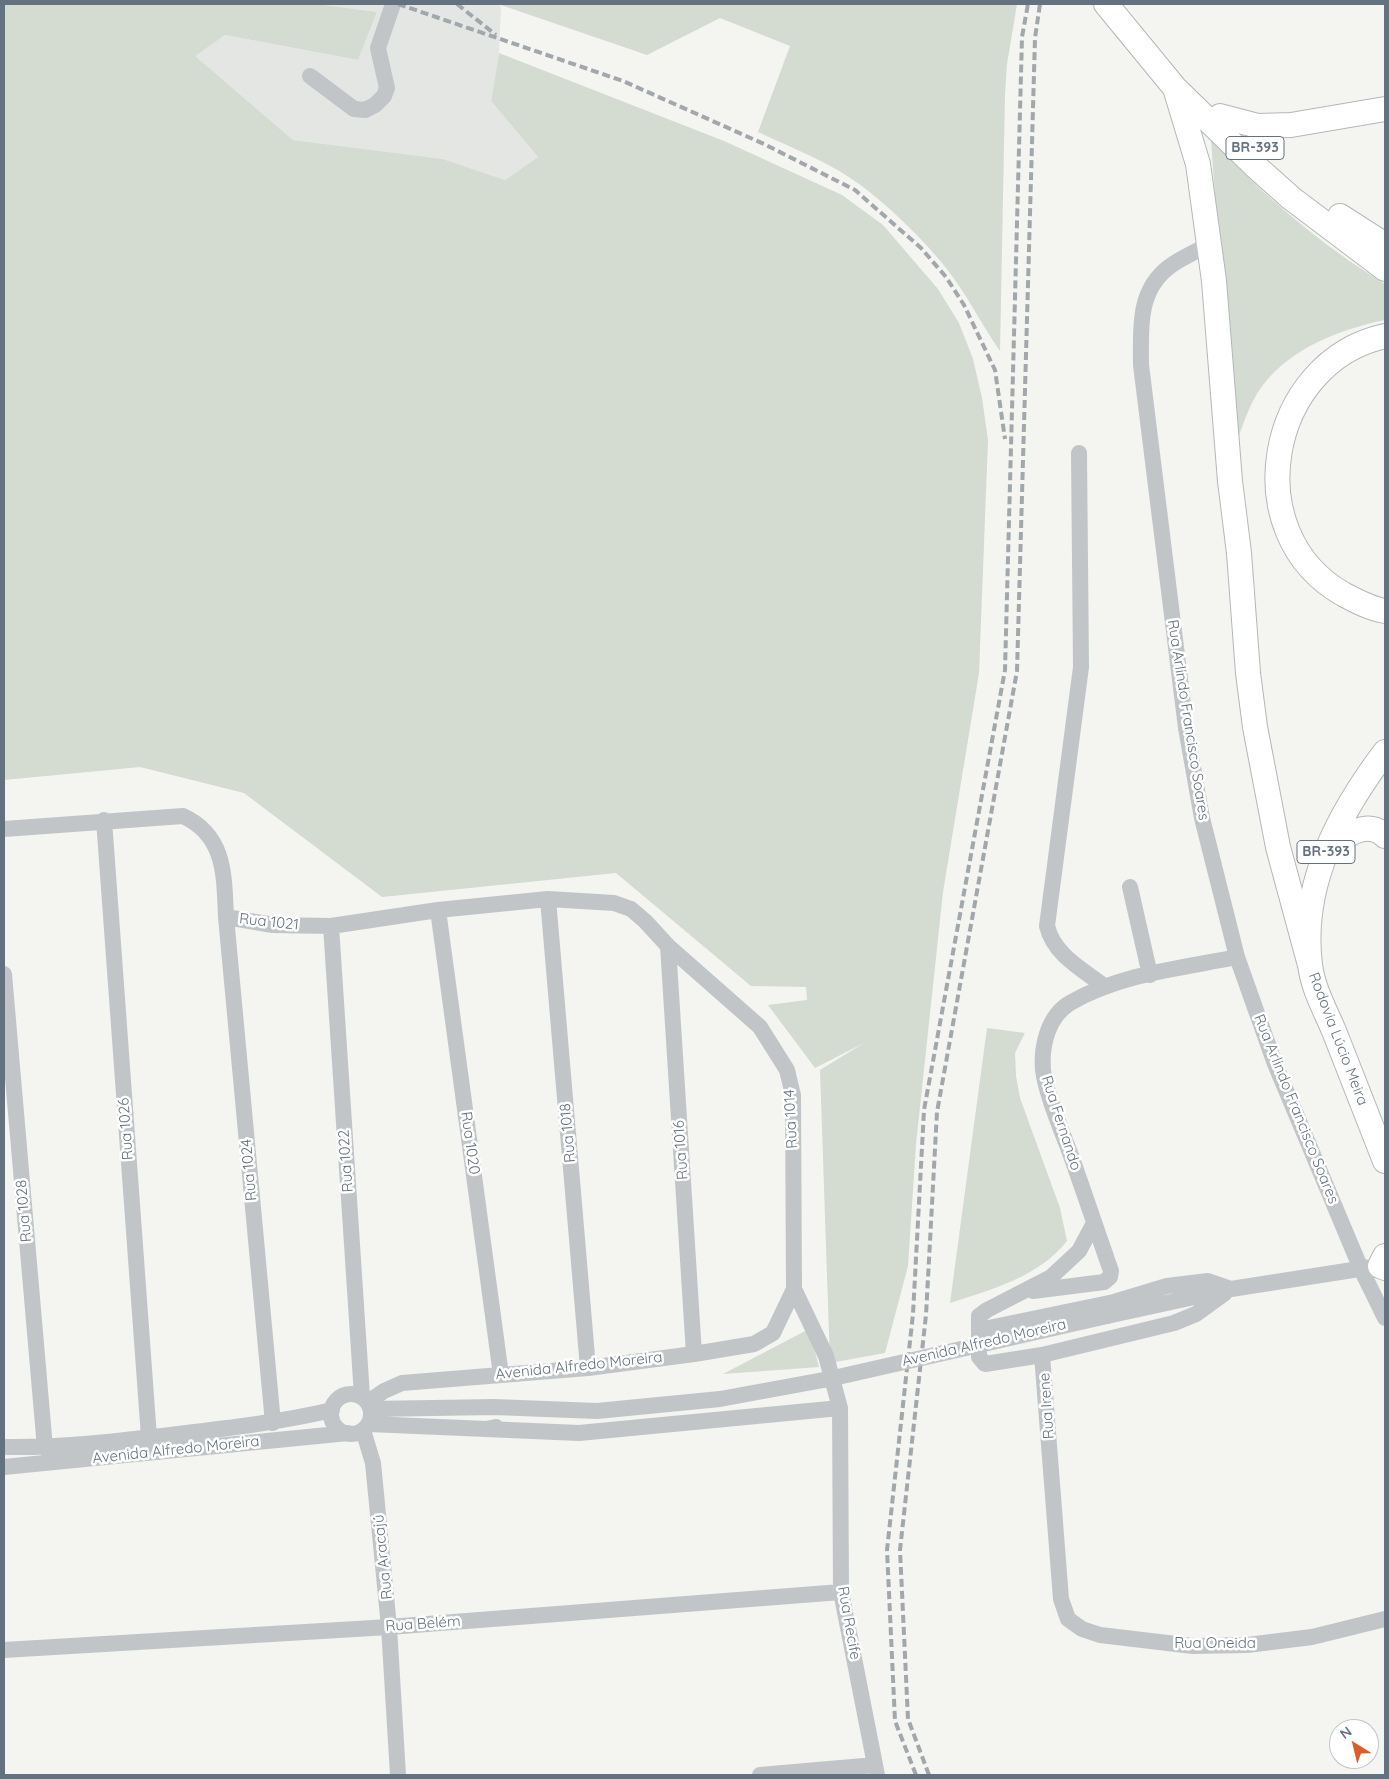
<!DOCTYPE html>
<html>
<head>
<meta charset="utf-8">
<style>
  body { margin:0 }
  #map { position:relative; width:1389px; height:1779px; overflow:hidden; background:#f4f4f0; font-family:Quicksand,sans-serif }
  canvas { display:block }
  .frame { position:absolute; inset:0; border:5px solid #647280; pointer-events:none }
  .north { position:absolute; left:1329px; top:1719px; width:50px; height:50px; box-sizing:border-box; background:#fff; border:1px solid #c1c7cc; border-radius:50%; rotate:324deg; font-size:14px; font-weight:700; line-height:20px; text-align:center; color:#647280 }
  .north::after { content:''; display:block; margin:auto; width:18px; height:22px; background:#de5d26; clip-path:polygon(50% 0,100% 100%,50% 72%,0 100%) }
</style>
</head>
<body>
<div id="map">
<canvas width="1389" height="1779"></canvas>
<div class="frame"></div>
<div class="north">N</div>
</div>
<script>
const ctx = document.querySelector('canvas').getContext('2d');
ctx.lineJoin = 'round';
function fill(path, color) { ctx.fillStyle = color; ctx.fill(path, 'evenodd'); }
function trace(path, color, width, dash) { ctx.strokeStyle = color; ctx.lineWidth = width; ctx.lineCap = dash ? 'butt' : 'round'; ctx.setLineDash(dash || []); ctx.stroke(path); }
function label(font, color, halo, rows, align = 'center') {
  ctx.font = font + ' Quicksand,sans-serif'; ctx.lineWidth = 5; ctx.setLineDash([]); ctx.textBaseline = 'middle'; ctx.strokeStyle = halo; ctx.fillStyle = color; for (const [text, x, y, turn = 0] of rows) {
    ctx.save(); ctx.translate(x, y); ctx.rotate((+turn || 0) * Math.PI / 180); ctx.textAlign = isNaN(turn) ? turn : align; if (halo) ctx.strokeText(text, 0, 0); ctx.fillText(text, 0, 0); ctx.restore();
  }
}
fill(new Path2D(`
  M317,4H498L501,7L499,53L491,101L538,157L505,180L443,159L293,140L194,56L225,35L358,60L377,12Z`), '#e4e6e4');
fill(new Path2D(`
  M4,4H317L377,12L358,60L225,35L195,56L293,140L443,159L505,180L538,157L491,101L499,53L724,141L842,195L883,225L938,289L959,323L973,359L982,398L988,440L979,673L943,892L916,1144L908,1266L885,1353L830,1363L820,1070L864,1043L815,1068L768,1005L807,1000L806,987L751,986L616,873L382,897L244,793L140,767L4,780Z
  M498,4H1017L1007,64L1005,94L1000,351C981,324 967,294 946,268C925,241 888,205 859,184C829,162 792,148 758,132L790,46L720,18L647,55Z
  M1211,140C1263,195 1321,245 1385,284V320C1341,329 1291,348 1263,385C1248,404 1242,430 1233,451Z
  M987,1028L1025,1033L1015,1053L1016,1076L1020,1098L1060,1208L1067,1241C1038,1277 993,1289 950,1303Z
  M809,1329L819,1367L723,1374Z`), '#d4dbd1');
const highway = new Path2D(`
  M1106,4L1175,88L1254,165L1291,198L1385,269
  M1175,88L1198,164L1214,281L1230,481L1239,553L1248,673L1255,727L1278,847L1310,965
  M1220,116L1258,126L1291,125L1385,109
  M1340,216L1385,245
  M1385,336C1267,362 1236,533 1343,594C1356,601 1371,609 1385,611
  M1385,752C1339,813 1300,885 1310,964C1312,986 1325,1010 1334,1031C1351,1075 1368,1118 1385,1161
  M1328,849C1343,837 1367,818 1385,836
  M1385,1256L1380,1266L1385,1268`);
trace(highway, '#b4b7ba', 26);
trace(new Path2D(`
  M310,76L354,109L365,110L375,105L384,96L387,88L378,48L393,4
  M1209,244C1196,252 1181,258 1169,267C1137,291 1141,330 1141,365L1186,728L1202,818L1237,957L1275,1064L1361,1269L1385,1318
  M1079,453L1081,667L1047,926C1054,955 1082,969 1104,986
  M104,820L149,1437
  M4,829L183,816C226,836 224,876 226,917L273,925L331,926L438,910L548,899L614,903L631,909L645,921L668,946L760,1027L787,1070L793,1095L794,1289L826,1356L840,1408L841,1592L877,1775
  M1130,887L1150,975
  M548,899L588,1368
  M438,910L501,1375
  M226,917L273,1423
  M331,926L362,1396
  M668,946L694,1354
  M4,974L45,1448
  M1094,1223L1079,1251L1051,1277L987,1310L979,1316V1357L985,1364L1042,1355L1061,1599L1068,1619L1082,1629L1100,1635L1193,1646L1247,1645L1312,1637L1385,1619
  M1033,1291L1104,1282L1110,1277L1111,1271C1097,1231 1084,1192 1070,1153C1061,1129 1046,1094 1043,1070C1041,1046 1048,1016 1070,1003C1119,974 1182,968 1237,957
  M1107,1316L1231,1289L1372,1267
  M979,1330L1114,1302L1167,1286L1208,1281L1231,1289
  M1042,1355L1174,1323L1196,1314L1225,1293
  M331 1414a20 20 0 1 1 40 0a20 20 0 1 1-40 0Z
  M368,1402L384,1391L402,1383L588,1368L694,1354L754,1344L773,1333L794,1289
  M371,1409L494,1407L597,1411L720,1399L829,1379
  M369,1424L486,1429L496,1427
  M486,1429L579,1433L840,1408
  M363,1430L373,1463L389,1627L398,1775
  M4,1447C62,1448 120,1441 178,1434C230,1428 281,1422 332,1410
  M4,1467L348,1433
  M4,1650L389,1627L841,1592
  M760,1775L875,1765`), '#c2c5c8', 16);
trace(highway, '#fff', 24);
trace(new Path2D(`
  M398,4L623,81L764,144L855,190L921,248L946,277L964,305L995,370L1005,439
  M457,4L496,35
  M916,1775L895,1721L887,1550L913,1314L924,1110L1005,670L1022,37L1028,4
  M929,1775L908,1719L900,1550L926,1315L937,1112L1017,671L1035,38L1040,4`), '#a2a7ac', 4, [8, 4]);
trace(new Path2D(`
  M829,1379L1107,1316`), '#c2c5c8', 16);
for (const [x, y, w] of [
  [1255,148,58],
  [1326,852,58]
]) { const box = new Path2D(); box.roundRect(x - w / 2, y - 11.5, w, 23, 4); ctx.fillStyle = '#fff'; ctx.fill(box); trace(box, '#647280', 1); }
label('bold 14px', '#647280', null, [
  ["BR-393",1255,148],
  ["BR-393",1326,852]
]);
label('15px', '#647280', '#fff', [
  ["Rua Arlindo Francisco Soares",1188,720,81],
  ["Rua 1021",269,922,6],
  ["Rodovia Lúcio Meira",1338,1039,69],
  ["Rua Arlindo Francisco Soares",1296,1109,68],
  ["Rua 1014",791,1119,-93],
  ["Rua Fernando",1061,1123,72],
  ["Rua 1026",126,1129,-94],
  ["Rua 1018",568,1133,-95],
  ["Rua 1020",470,1143,82],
  ["Rua 1016",681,1150,-94],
  ["Rua 1022",346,1161,-94],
  ["Rua 1024",249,1170,-95],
  ["Rua 1028",24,1211,-95],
  ["Avenida Alfredo Moreira",984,1343,-13],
  ["Avenida Alfredo Moreira",579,1366,-6],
  ["Rua Irene",1047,1406,-94],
  ["Avenida Alfredo Moreira",176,1450,-6],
  ["Rua Aracajú",383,1557,-96],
  ["Rua Recife",849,1623,80],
  ["Rua Belém",423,1624,-4],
  ["Rua Oneida",1215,1643]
]);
</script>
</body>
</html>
